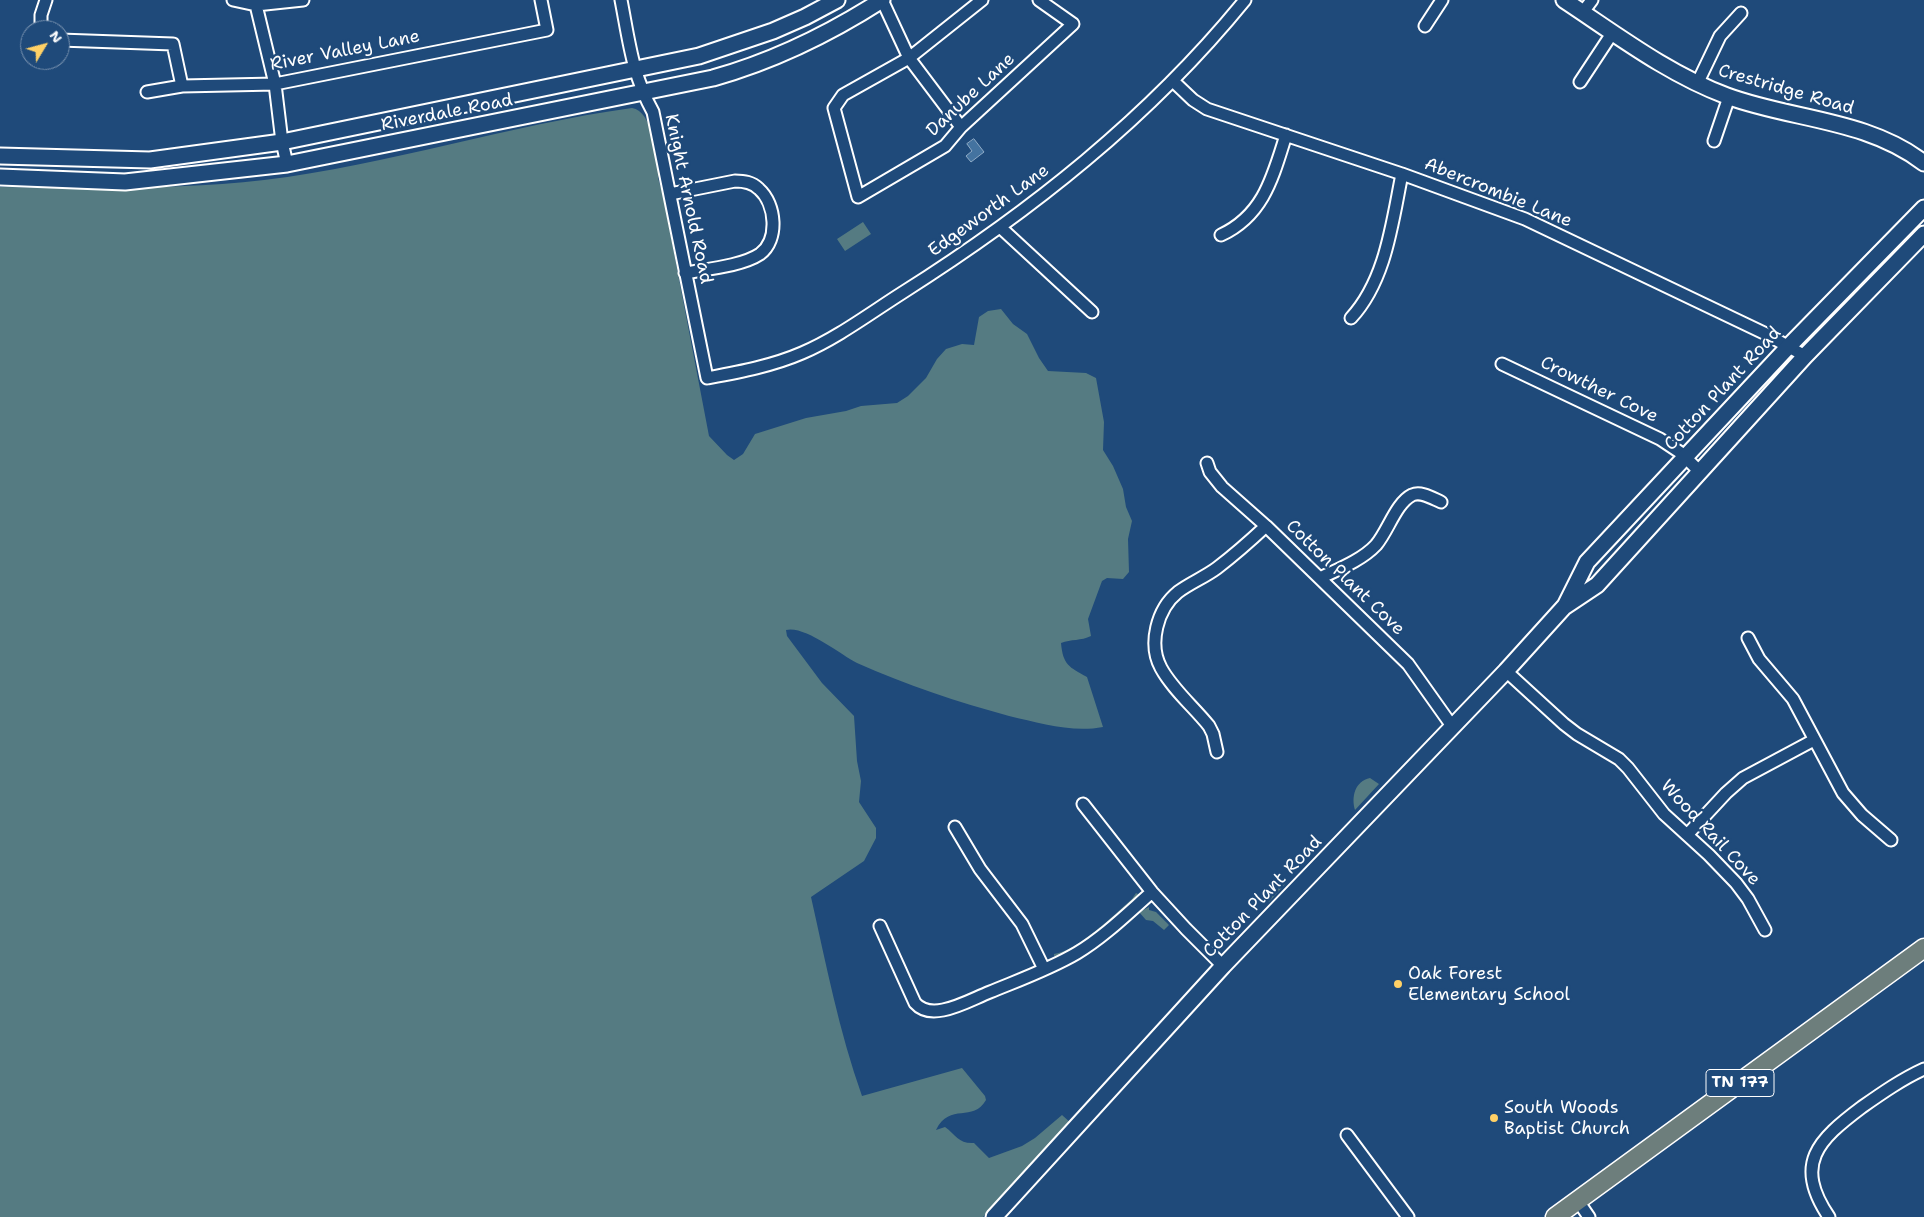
<!DOCTYPE html>
<html>
<head>
<meta charset="utf-8">
<style>
  body { margin:0 }
  #map { position:relative; width:1924px; height:1217px; overflow:hidden; background:#1f4a7a; font-family:"Shantell Sans",sans-serif }
  canvas { display:block }
  .north { position:absolute; left:20px; top:20px; width:50px; height:50px; box-sizing:border-box; background:#1f4a7a; border:1px solid #7992af; border-radius:50%; rotate:53deg; font-size:14px; font-weight:700; line-height:20px; text-align:center; color:#fff }
  .north::after { content:''; display:block; margin:auto; width:18px; height:22px; background:#ffd166; clip-path:polygon(50% 0,100% 100%,50% 72%,0 100%) }
</style>
</head>
<body>
<div id="map">
<canvas width="1924" height="1217"></canvas>
<div class="north">N</div>
</div>
<script>
const ctx = document.querySelector('canvas').getContext('2d');
ctx.lineJoin = 'round';
function fill(path, color) { ctx.fillStyle = color; ctx.fill(path, 'evenodd'); }
function trace(path, color, width, dash) { ctx.strokeStyle = color; ctx.lineWidth = width; ctx.lineCap = dash ? 'butt' : 'round'; ctx.setLineDash(dash || []); ctx.stroke(path); }
function label(font, color, halo, rows, align = 'center') {
  ctx.font = font + ' "Shantell Sans",sans-serif'; ctx.lineWidth = 5; ctx.setLineDash([]); ctx.textBaseline = 'middle'; ctx.strokeStyle = halo; ctx.fillStyle = color; for (const [text, x, y, turn = 0] of rows) {
    ctx.save(); ctx.translate(x, y); ctx.rotate((+turn || 0) * Math.PI / 180); ctx.textAlign = isNaN(turn) ? turn : align; if (halo) ctx.strokeText(text, 0, 0); ctx.fillText(text, 0, 0); ctx.restore();
  }
}
fill(new Path2D(`
  M632,108C653,111 656,156 660,173L658,178L663,195L709,436L727,455L734,460L743,454L755,434L806,418L846,411L861,406L897,403L908,396L926,378L937,359L946,349L962,344L974,345L979,317L988,311L1001,309L1013,324L1027,334L1039,358L1048,371L1086,373L1096,378L1104,422L1103,450L1113,466L1123,489L1126,507L1132,521L1128,539L1129,572L1123,579L1107,578L1102,581L1088,619L1091,636C1081,641 1071,639 1061,643C1063,665 1069,667 1087,677L1103,727C1072,733 1040,723 1009,716C958,702 906,685 857,663C840,654 804,625 786,630L787,636L822,683L854,716L857,761L861,781L859,802L876,828V838L864,861L811,897C826,964 839,1031 862,1096L962,1068L985,1096L986,1100C973,1123 950,1102 936,1130L945,1127C956,1135 959,1144 974,1143L989,1158L1022,1146L1035,1138L1062,1115L1072,1124L983,1217H0V187C88,188 176,190 264,180C389,165 508,125 632,108Z
  M863,222L871,234L845,251L837,239Z
  M1370,778L1379,784L1355,810C1351,797 1355,781 1370,778Z
  M1283,880L1287,882L1269,902L1266,897C1267,889 1275,882 1283,880Z
  M1136,893L1138,894L1134,900C1116,915 1076,954 1054,956V954C1077,951 1114,915 1132,899Z
  M1149,907V910L1156,912L1169,925L1164,930L1153,921L1146,920L1139,912Z`), '#557b82');
const water = new Path2D(`
  M974,139L984,152L971,162L966,156L972,151L967,144Z`);
fill(water, '#4473a0');
trace(water, '#8fabc6', 1);
const street = new Path2D(`
  M233,0L256,5L303,0
  M621,0C629,41 632,74 653,112L707,378C739,372 772,366 802,353C837,338 869,314 902,293C1030,212 1149,118 1245,0
  M882,0L909,58L961,127
  M982,0L909,58L843,95L834,108L858,197L945,146L961,127L1073,24L1039,0
  M256,5L275,84L282,142L287,164
  M1583,12L1592,0
  M1425,26L1442,0
  M41,30V15L46,0
  M60,40L173,44L182,86
  M1173,81L1193,100L1207,109L1402,174L1525,219L1766,334L1805,356
  M1580,82L1613,32
  M1697,84L1720,36L1741,13
  M147,92L182,86L275,84L547,30L541,0
  M1714,141L1729,97
  M670,194L735,181C744,181 752,182 759,189C776,204 779,240 760,254C742,266 707,269 685,273
  M1000,227L1092,312
  M1221,235C1264,215 1273,176 1286,135
  M1351,318C1386,280 1392,223 1402,174
  M1502,364L1660,439L1681,453L1700,472
  M1207,463L1210,472L1222,487L1266,526L1408,664L1452,726
  M1320,578C1339,569 1362,560 1376,545C1388,531 1396,503 1412,495C1421,491 1432,498 1441,502
  M1748,638L1759,659L1793,699L1843,793L1862,815L1891,840
  M1506,671L1564,724L1577,734L1619,759L1628,768L1664,814L1709,855L1736,883L1748,899L1765,930
  M1217,752L1213,734L1209,726C1194,707 1173,690 1161,668C1148,644 1157,609 1178,592C1190,583 1205,577 1217,568C1234,555 1250,541 1266,526
  M1083,804L1152,892L1186,929L1223,966
  M955,827L980,869L1022,924L1044,969
  M1687,835L1726,793L1743,778L1814,740
  M880,926L915,1003C922,1011 933,1012 943,1010C959,1007 975,998 990,992C1019,980 1050,969 1077,953C1105,936 1128,913 1152,892
  M1347,1135L1408,1217
  M1578,1201L1589,1217
  M1829,1217C1793,1164 1818,1140 1862,1107C1882,1093 1902,1079 1924,1069`);
const secondary = new Path2D(`
  M1564,0C1617,35 1668,74 1727,96C1792,120 1867,119 1924,163
  M0,156L150,160L282,142L699,56L773,31L805,17L837,0
  M0,177L125,182L287,164L713,78C774,61 829,34 882,0
  M1565,606L1587,562L1789,346L1924,208
  M994,1217L1223,966L1506,671L1564,607L1597,585L1805,356L1924,234`);
const primary = new Path2D(`
  M1555,1217L1924,948`);
trace(street, '#fff', 15);
trace(secondary, '#fff', 19);
trace(primary, '#fff', 21);
trace(street, '#1f4a7a', 11);
trace(secondary, '#1f4a7a', 15);
trace(primary, '#6d7e7c', 18);
for (const [x, y, r, color] of [
  [1398,984,5,"#ffd166"],
  [1494,1118,5,"#ffd166"]
]) { const dot = new Path2D(); dot.arc(x, y, r, 0, 2 * Math.PI); ctx.fillStyle = color; ctx.fill(dot); trace(dot, '#1f4a7a', 2); }
for (const [x, y, w] of [
  [1740,1083,68]
]) { const box = new Path2D(); box.roundRect(x - w / 2, y - 13.5, w, 27, 4); ctx.fillStyle = '#1f4a7a'; ctx.fill(box); trace(box, '#fff', 1); }
label('bold 16px', '#fff', null, [
  ["TN 177",1740,1083]
]);
label('18px', '#fff', '#1f4a7a', [
  ["River Valley Lane",345,51,-11],
  ["Crestridge Road",1786,90,16],
  ["Danube Lane",971,95,-43],
  ["Riverdale Road",447,113,-11],
  ["Abercrombie Lane",1498,193,22],
  ["Knight Arnold Road",688,199,78],
  ["Edgeworth Lane",989,211,-36],
  ["Cotton Plant Road",1723,389,-47],
  ["Crowther Cove",1599,390,26],
  ["Cotton Plant Cove",1345,578,44],
  ["Wood Rail Cove",1710,833,47],
  ["Cotton Plant Road",1263,897,-46]
]);
label('18px', '#fff', '#1f4a7a', [
  ["Oak Forest",1408,974],
  ["Elementary School",1408,995],
  ["South Woods",1504,1108],
  ["Baptist Church",1504,1129]
], 'left');
</script>
</body>
</html>
